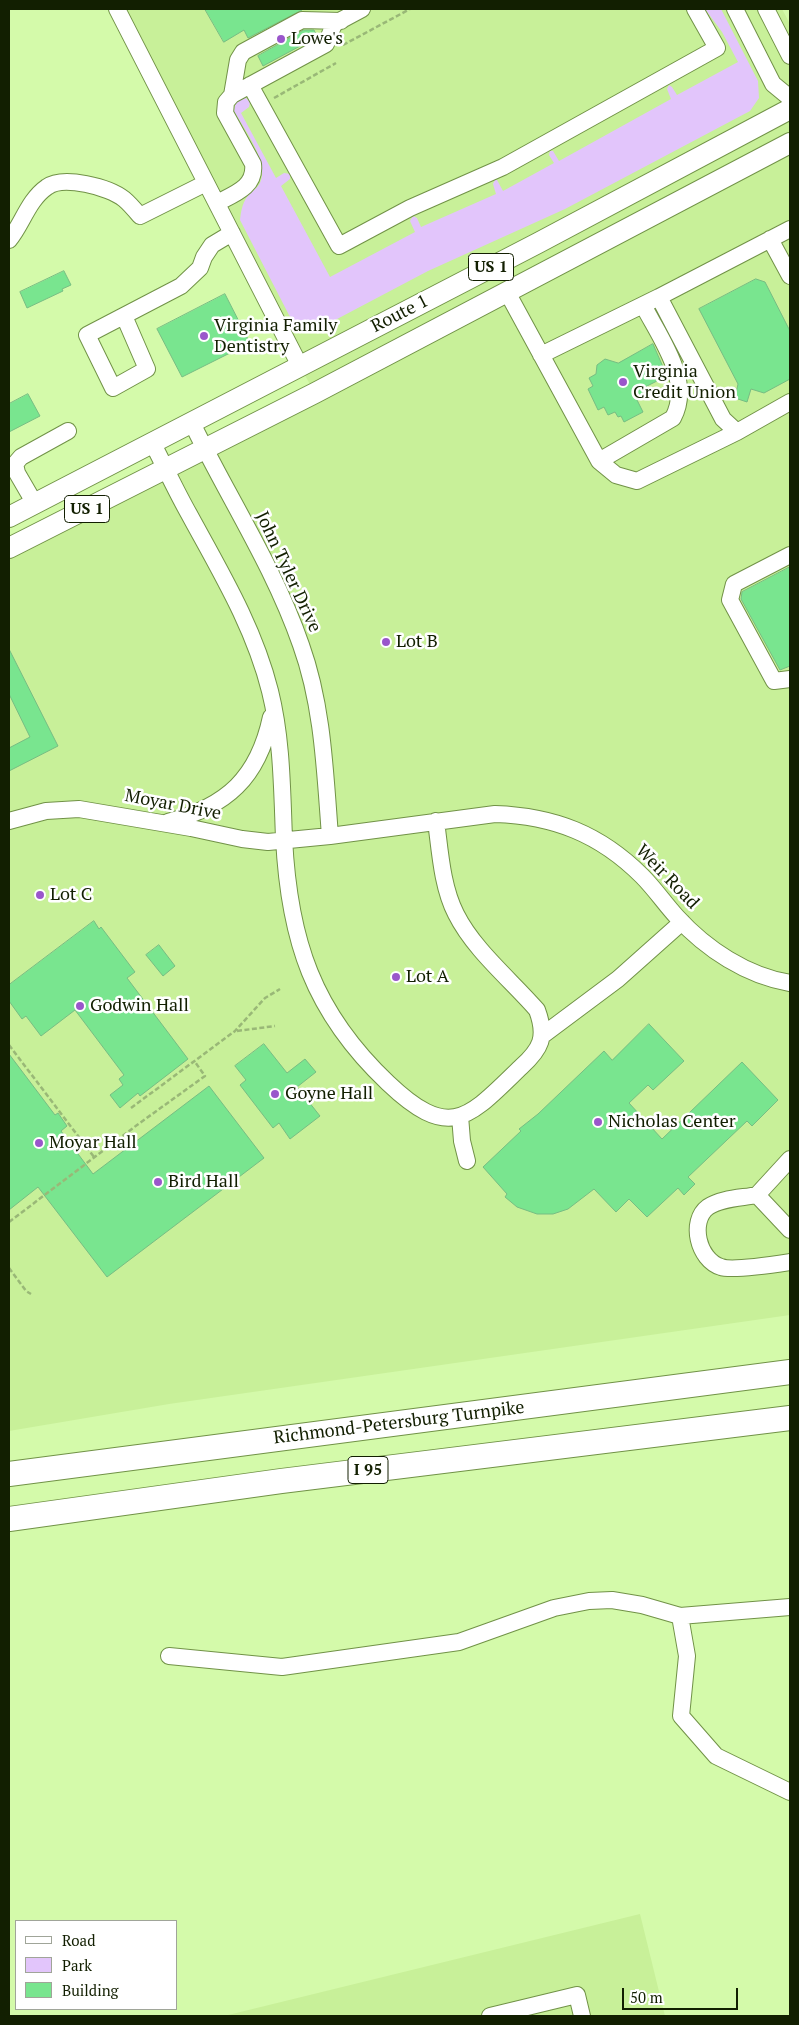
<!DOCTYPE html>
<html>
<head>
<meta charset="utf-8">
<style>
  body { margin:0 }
  #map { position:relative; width:799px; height:2025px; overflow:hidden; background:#d4faaa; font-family:"PT Serif",serif }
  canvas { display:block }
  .frame { position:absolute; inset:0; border:10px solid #121f01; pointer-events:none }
  .legend { position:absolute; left:15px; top:1920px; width:162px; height:90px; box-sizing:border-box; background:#fff; border:1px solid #a0a599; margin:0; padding:6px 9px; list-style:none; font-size:15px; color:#121f01 }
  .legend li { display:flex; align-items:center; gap:10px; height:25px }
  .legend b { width:25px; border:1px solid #a0a599 }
  .scale { position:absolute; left:622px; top:1988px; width:116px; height:22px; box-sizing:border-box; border:2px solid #121f01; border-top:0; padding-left:6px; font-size:15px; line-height:18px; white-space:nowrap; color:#121f01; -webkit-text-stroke:4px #fff; paint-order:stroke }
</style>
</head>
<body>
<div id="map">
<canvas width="799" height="2025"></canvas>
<div class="frame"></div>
<ul class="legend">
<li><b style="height:6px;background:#fff"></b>Road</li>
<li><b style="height:14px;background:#e2c5fb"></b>Park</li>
<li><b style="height:14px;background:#79e58f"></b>Building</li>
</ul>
<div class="scale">50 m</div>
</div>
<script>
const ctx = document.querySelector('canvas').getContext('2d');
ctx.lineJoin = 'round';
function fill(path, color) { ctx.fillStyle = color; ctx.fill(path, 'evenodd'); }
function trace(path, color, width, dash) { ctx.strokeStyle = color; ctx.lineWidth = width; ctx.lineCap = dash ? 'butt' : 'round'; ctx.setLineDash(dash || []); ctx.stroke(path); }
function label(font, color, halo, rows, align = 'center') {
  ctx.font = font + ' "PT Serif",serif'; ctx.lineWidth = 5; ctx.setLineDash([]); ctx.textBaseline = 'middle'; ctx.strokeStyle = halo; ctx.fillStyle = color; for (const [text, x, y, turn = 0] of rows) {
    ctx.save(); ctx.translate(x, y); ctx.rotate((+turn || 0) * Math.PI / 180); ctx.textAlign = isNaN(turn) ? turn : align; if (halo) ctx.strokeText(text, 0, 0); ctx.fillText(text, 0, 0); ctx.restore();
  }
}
fill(new Path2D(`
  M109,9H782L790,24V1315L169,1404L9,1431V541L314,392Z
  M640,1914L665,2016H224Z`), '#c8f099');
fill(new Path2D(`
  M705,9H721L758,81L759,98L750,111L565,209L428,271L320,328C306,331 298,326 289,315L240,220C241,212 242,204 247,197C250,192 257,189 260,183C270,163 244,129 234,111C235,104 237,98 246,98L250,102L249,107L241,113L276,178L284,173L290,174V179L281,186L330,277L415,232L410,221L413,216L417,218L421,227L496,194L493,184L495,180H497L503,191L554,163L549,155L550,151H553L559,161L671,99L667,89L669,85L672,87L677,95L738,62L722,32Z`), '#e2c5fb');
const building = new Path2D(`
  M205,9H302V10L248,38L244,30L224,42Z
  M304,30H314L317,37L263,66L258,56Z
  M64,271L71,285L62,289L63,291L27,308L20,292Z
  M756,279L765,282L790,331V379L764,393L751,389L747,402L735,398L738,384L699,309Z
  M225,294L250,343L182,377L157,329Z
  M653,344L667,376L641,389L644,396L637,400L643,412L624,422L621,416L618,417L615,412L608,415L604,407L598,410L588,389L593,386L589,378L596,374L597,365L605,359L618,363Z
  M28,394L40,416L9,432V404Z
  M790,567V666L780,670L741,599L742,592Z
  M9,649L58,746L9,771V748L30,737L9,694Z
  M94,921L99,929L101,927L135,972L127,978L188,1059L140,1096L138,1093L120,1108L110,1095L123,1085L119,1079L124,1075L75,1010L41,1036L26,1016L22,1019L9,1001V985Z
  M159,945L175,966L163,976L146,955Z
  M649,1024L684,1061L653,1090L648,1085L629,1103L662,1139L742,1062L778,1100L752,1126L747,1121L688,1177L695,1184L684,1195L678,1188L647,1217L629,1199L616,1212L594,1189L568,1209L553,1214H537L517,1207L505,1197L507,1194L483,1167L521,1131L519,1129L538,1114L604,1051L612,1060Z
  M264,1044L287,1073L305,1059L316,1072L297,1087L320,1116L290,1139L279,1123L273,1128L240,1085L246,1080L235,1066Z
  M9,1054L55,1115L58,1113L67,1126L61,1131L93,1174L209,1086L264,1158L107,1277L38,1187L9,1210Z`);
fill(building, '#79e58f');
trace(building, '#77bd83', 1);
const minor = new Path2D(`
  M117,9L300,366
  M735,9L773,84L790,98
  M766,9L790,56
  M250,85L339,246L410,208L503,167L717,48L695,9
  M232,95L238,60L243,52L302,20L341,21
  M217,203C234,194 256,187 253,164L225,113L226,102L232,95L326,44L334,24L362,9
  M770,239L790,276
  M9,240C22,225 28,200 47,187C63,175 109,187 124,199C130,204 135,210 140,216L206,183
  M507,292L599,461L616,475L637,481L737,432L790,402
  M659,297L790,229
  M124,316L147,369L113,388L87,335L181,286L200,268L204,257L212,245L232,233
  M541,355L659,297L723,419L737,432
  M192,423C228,497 274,567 301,645C323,706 325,772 330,836
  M153,444C165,467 176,491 189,514C220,571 254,627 270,691C282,739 282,789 284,838C289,940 313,1012 388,1083C451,1143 469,1117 521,1067C541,1049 547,1037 537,1010C511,980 474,950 456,914C442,887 440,851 436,821
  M599,461L673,418C693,381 660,338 643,305
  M35,504L17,473L15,464L21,457L68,431
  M790,555L734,584L730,600L774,681L790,679
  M9,821L46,811L79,809L191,828L242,839L268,842L330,836L495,814C554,816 600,834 642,876C655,889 665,904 677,917C706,949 747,976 790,983
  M168,822C227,806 258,778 271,717
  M543,1035L618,979L682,922
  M460,1116L462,1141L467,1161
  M790,1159L757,1195L790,1230
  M757,1195C742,1198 721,1198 708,1207C689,1221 698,1260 721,1267C732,1271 777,1264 790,1262
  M680,1616L790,1607
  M169,1656L282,1667L459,1642L554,1608L589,1601L612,1600L642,1605L680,1616L687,1656L681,1716L716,1756L790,1792
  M490,2016L577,1995L582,2016`);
const major = new Path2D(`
  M9,517L538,243L790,109
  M9,548L315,393L790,143`);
const highway = new Path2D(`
  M9,1474L790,1372
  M9,1519L281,1481L790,1418`);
trace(minor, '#719247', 18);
trace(major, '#719247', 22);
trace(highway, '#719247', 26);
trace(new Path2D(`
  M343,45L410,9
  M274,98L336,63
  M237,1031L275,1026
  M9,1045L94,1157
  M131,1108L235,1031L265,998L280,989
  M9,1222L137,1125L205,1076L195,1062
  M9,1268L26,1291L31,1294`), '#99b877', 2.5, [5, 2.5]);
trace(minor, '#fff', 16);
trace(major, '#fff', 20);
trace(highway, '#fff', 24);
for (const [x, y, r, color] of [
  [281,39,5,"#9a56cb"],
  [204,336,5,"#9a56cb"],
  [623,382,5,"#9a56cb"],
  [386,642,5,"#9a56cb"],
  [40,895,5,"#9a56cb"],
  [396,977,5,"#9a56cb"],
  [80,1006,5,"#9a56cb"],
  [275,1094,5,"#9a56cb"],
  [598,1122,5,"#9a56cb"],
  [39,1143,5,"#9a56cb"],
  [158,1182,5,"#9a56cb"]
]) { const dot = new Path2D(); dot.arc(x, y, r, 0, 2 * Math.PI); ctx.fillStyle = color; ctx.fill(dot); trace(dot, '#fff', 2); }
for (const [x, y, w] of [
  [491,267,45],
  [87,509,45],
  [368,1470,40]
]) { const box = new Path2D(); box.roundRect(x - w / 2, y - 13.5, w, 27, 4); ctx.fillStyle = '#fff'; ctx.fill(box); trace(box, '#121f01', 1); }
label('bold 16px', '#121f01', null, [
  ["US 1",491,267],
  ["US 1",87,509],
  ["I 95",368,1470]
]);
label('18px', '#121f01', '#fff', [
  ["Lowe's",291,39],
  ["Virginia Family",214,326],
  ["Dentistry",214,347],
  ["Virginia",633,372],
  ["Credit Union",633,393],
  ["Lot B",396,642],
  ["Lot C",50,895],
  ["Lot A",406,977],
  ["Godwin Hall",90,1006],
  ["Goyne Hall",285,1094],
  ["Nicholas Center",608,1122],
  ["Moyar Hall",49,1143],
  ["Bird Hall",168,1182]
], 'left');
label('18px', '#121f01', '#fff', [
  ["Route 1",400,314,-27],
  ["John Tyler Drive",288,572,65],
  ["Moyar Drive",173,805,11],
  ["Weir Road",667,877,46],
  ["Richmond-Petersburg Turnpike",399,1423,-7]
]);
</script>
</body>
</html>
